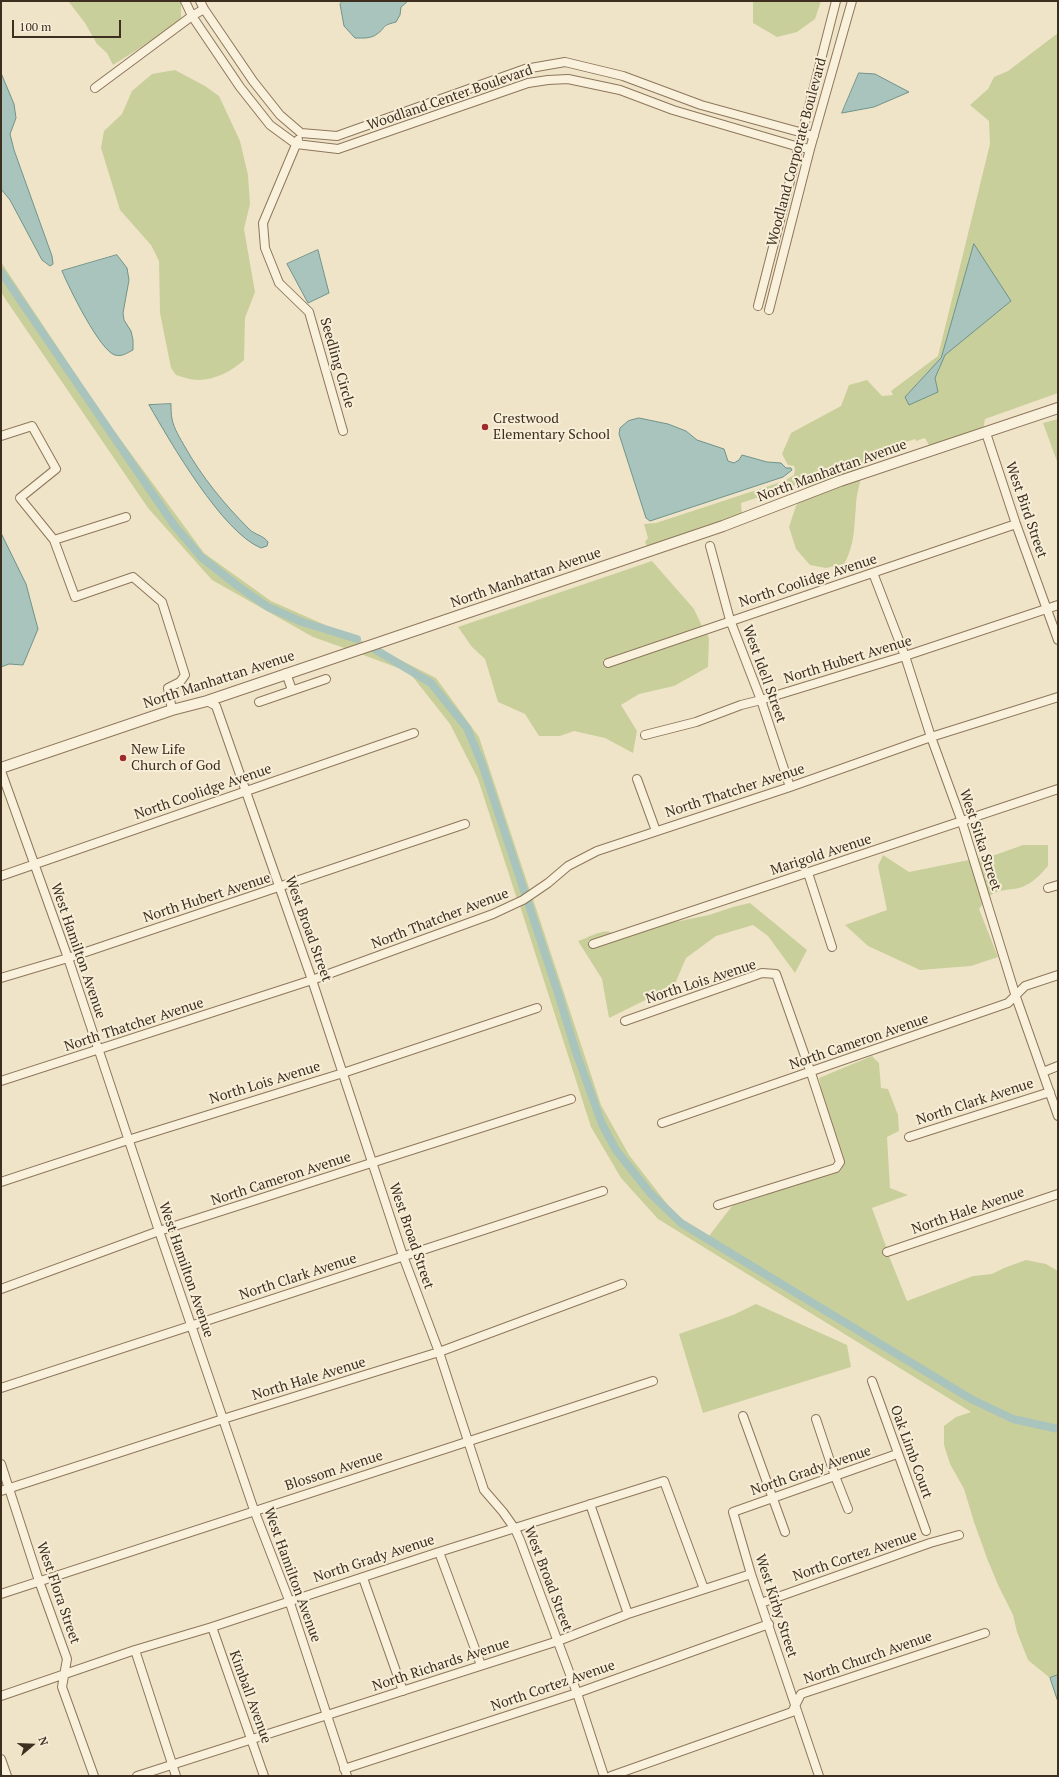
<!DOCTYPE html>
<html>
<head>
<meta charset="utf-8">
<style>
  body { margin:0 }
  #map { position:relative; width:1059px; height:1777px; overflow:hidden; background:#f0e4c8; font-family:"PT Serif",serif }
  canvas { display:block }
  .frame { position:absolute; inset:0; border:2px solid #3d2e20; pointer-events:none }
  .north { position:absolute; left:12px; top:1725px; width:40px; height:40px; -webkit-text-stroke:3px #f7eed8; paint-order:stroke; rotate:71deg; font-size:11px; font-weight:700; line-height:16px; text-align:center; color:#3d2e20 }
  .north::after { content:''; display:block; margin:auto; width:14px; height:18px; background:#3d2e20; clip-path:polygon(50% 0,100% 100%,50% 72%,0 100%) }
  .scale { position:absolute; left:12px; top:20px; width:109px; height:18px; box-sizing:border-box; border:2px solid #3d2e20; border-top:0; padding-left:5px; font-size:12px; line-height:14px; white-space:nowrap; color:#3d2e20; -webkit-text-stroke:3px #f7eed8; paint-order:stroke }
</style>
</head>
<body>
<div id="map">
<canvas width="1059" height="1777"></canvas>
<div class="frame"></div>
<div class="north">N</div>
<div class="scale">100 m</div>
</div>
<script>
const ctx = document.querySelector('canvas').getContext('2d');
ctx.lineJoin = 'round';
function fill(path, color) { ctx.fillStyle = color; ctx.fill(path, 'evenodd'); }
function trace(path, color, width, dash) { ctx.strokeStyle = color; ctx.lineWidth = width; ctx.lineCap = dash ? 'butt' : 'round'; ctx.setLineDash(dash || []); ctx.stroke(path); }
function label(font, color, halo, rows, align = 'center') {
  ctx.font = font + ' "PT Serif",serif'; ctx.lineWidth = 4; ctx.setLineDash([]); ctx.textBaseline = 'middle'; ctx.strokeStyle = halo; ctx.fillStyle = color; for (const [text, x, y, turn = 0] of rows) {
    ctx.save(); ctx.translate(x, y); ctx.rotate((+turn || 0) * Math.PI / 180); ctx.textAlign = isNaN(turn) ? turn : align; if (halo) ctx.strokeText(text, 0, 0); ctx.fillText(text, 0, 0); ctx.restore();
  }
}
fill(new Path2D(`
  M68,1H181V18L154,39L113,65L107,53L97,44L85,23Z
  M753,1H821L815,19L797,32L777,37L753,23Z
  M1058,33V393L985,419L983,430L930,447L925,438L916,441L915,439C899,445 866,451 862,470L807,490L805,482L741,503L742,515L647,546L645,542L648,538L644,524L656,523L784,481L794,475L795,470L794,466L788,465L782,454L791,433L841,406L849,385L867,380L882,396L893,395L891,391L938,356L990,144L989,121L970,105L988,89L994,77L1008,71Z
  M175,70L205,86L219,96L240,141L248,175L250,204L244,229L255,292L245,318L244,360C232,371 215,380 198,380C191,380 183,377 176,375L171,368L160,313L159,261L151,245L120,210L101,148L104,131L122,114L132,91L152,74Z
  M1,262L104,417L204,553L271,601L366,643L347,649L313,637L212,580L148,508L6,300L1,292Z
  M1058,419V464L1043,423Z
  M861,478C859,487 856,497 856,506C854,527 855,545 844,564L826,568L810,565L796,549L789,527L796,506L800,500Z
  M652,561L694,609L702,626L603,660L605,667L706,632L709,638L708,667L674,686L639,694L621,705L637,731L633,753L605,738L574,731L560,736H539L525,714L498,702L485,659L472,647L458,627Z
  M375,647L436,678L479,737L530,891L517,899L478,779L450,724L409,672L358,653Z
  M1023,845H1048V866C1040,875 1034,882 1022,887C1011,891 997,888 989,897L977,858L995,855Z
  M883,855L909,872L969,860L983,904L979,909L998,957L971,966L920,970L868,946L845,925L887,910L878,866Z
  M533,899L601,1105L629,1155L678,1218L709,1236L732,1206L835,1172L837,1173L841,1170L844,1161L823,1097L819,1078L872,1056L879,1063L881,1088L888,1089L898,1115L899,1131L887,1137L890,1188L908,1195L872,1208L887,1249L882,1250L884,1257L889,1256L907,1301L973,1276L992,1274L1004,1268L1026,1260L1046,1264L1058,1271V1675L1050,1678L1028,1660L1017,1632L1013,1615L999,1587L988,1561L974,1522L964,1489L950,1464L944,1445V1426L956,1417L971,1412L658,1219L621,1178L591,1127L520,906Z
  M750,903L807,950L795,973L768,936L753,925L716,936L686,958L674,986L609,1018L602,979L578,941C589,938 603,928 612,933L588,941L590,948L665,924L709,915L733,907Z
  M756,1304L847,1345L851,1367L703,1413L679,1334L733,1315Z`), '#c9cf9b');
const water = new Path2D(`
  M343,1H408L401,7L400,15L396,22C380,26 387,27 377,34C371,39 362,38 355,38L344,26L340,4Z
  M1,73L14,104L16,118L10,134L14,150L52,256L53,264L50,266L42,260L10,200L1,189Z
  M859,73L875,74L909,92L874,107L842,113Z
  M974,244L1011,301L945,355L935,378L938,392L909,405L905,397L941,358Z
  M318,250L329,293L308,303L287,264Z
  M117,255L127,268L129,280L123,313L124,320L131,331L133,340V350C127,353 122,357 115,355C100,351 69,288 62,271Z
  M171,404C171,409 171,414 172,419C174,429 180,438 185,447C202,477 224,504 249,529C255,535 263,535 268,542L267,546L261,548C222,532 171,443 149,405Z
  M639,418L668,424L686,431L697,440L724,449L728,461L734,463L739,460L742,455L767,462L781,463L786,468H791L792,470L783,477L650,521L646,518L619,434L620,428L628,421Z
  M1,533L26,584L38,629L23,665L9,664L1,667Z
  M1058,1675V1702L1050,1678Z`);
fill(water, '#a9c4bc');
trace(water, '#6f938a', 1);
trace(new Path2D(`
  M1,272L174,525L201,557L239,587L268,607L302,622L357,639
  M376,650L431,683L467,728L482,764L558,993L576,1052L602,1124L616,1150L650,1193L681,1223L971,1399L1013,1419L1058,1429`), '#a9c4bc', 8);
const minor = new Path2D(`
  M185,1L192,16L240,87L270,125L296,144L338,149L528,83L548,80L568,79L620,90L673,110L799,147L810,149
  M200,1L204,9L253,81L280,115L301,133L337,136L525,69L565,62L623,76L701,105L814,136
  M95,88L192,16L204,9
  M298,140L263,223L265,248L279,283L309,312L343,431
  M758,306L836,1
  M769,310L810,149L852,1
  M986,433L1016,524L1058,640
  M1,436L32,426L56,469L20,498L54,540L75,597L133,577L162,602L185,675L180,682L168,688L172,710
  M54,540L126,517
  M710,546L730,620L761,700L790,787
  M873,573L905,656L931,737L962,822L1016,997L1058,1116
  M608,663L1016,524
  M286,673L292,690
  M207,701L216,706L312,980L403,1256L439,1352L484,1490L503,1512L515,1529L520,1540L577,1693L604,1776
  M259,702L326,679
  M645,735L696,722L741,705L761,700L905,656L1058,605
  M1,771L68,958L159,1231L254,1510L289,1600L347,1776
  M637,779L656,831
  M808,873L832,947
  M1,876L414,733
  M1048,888L1058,885
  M593,944L1058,789
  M1,978L68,958L465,824
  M625,1021L762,973L776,974L811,1073L840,1162L836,1168L718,1205
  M1043,1072L1058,1066
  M1,1081L312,980L493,914L523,900L548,883L568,866L597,851L790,787L931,737L1058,697
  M662,1123L1008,1003L1025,986L1058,975
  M909,1137L1050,1092
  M1,1182L128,1140L343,1073L537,1008
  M887,1252L1058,1194
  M1,1289L159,1231L571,1099
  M872,1381L926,1531
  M1,1388L603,1191
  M743,1416L785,1532
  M816,1419L835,1476L848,1509
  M1,1464L39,1581L67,1659L62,1687L94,1776
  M1,1491L223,1419L439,1352L622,1284
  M590,1504L628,1614
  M439,1552L481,1665
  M363,1578L403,1691
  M1,1594C218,1521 436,1453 653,1381
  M761,1603L930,1543L959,1535
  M212,1627L264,1776
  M135,1650L176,1776
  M1,1696L135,1650L212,1627L439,1552L664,1481L704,1589
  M1,1759L7,1776
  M344,1769L577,1693L769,1624
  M137,1776L558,1641L628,1614L751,1574
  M611,1776L792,1712L801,1694L985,1633
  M819,1776L751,1574L733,1512L897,1454`);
const tertiary = new Path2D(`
  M1,768L172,710L207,701L723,526L840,481L1058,408`);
trace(minor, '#8d765c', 10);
trace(tertiary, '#8d765c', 12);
trace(minor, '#faf1dc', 8);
trace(tertiary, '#faf1dc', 10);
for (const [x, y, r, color] of [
  [485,427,4,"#9e2a2b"],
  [123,758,4,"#9e2a2b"]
]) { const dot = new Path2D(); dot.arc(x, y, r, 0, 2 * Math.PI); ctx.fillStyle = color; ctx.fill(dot); trace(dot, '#f7eed8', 1.5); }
label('14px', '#3d2e20', '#f7eed8', [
  ["Woodland Center Boulevard",450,98,-19],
  ["Woodland Corporate Boulevard",797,152,-75],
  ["Seedling Circle",337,363,74],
  ["North Manhattan Avenue",832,471,-20],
  ["West Bird Street",1026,510,71],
  ["North Manhattan Avenue",526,578,-19],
  ["North Coolidge Avenue",808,581,-18],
  ["North Hubert Avenue",848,660,-17],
  ["West Idell Street",764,674,70],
  ["North Manhattan Avenue",219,680,-18],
  ["North Thatcher Avenue",735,791,-18],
  ["North Coolidge Avenue",203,792,-19],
  ["West Sitka Street",980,840,72],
  ["Marigold Avenue",821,855,-18],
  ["North Hubert Avenue",207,898,-18],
  ["North Thatcher Avenue",440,919,-21],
  ["West Broad Street",308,929,70],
  ["West Hamilton Avenue",78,951,71],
  ["North Lois Avenue",701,982,-18],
  ["North Thatcher Avenue",134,1025,-18],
  ["North Cameron Avenue",859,1042,-19],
  ["North Lois Avenue",265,1083,-17],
  ["North Clark Avenue",975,1102,-18],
  ["North Cameron Avenue",281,1179,-18],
  ["North Hale Avenue",968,1211,-19],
  ["West Broad Street",411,1236,71],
  ["West Hamilton Avenue",186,1270,71],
  ["North Clark Avenue",298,1277,-18],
  ["North Hale Avenue",309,1379,-17],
  ["Oak Limb Court",911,1452,70],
  ["Blossom Avenue",334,1471,-18],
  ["North Grady Avenue",811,1471,-19],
  ["North Cortez Avenue",855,1556,-19],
  ["North Grady Avenue",374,1559,-18],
  ["West Hamilton Avenue",292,1575,70],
  ["West Broad Street",548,1579,69],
  ["West Flora Street",58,1593,71],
  ["West Kirby Street",776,1606,72],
  ["North Church Avenue",868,1658,-19],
  ["North Richards Avenue",441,1665,-18],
  ["North Cortez Avenue",553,1686,-19],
  ["Kimball Avenue",250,1697,70]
]);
label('14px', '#3d2e20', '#f7eed8', [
  ["Crestwood",493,419],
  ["Elementary School",493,435],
  ["New Life",131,750],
  ["Church of God",131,766]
], 'left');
</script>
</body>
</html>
